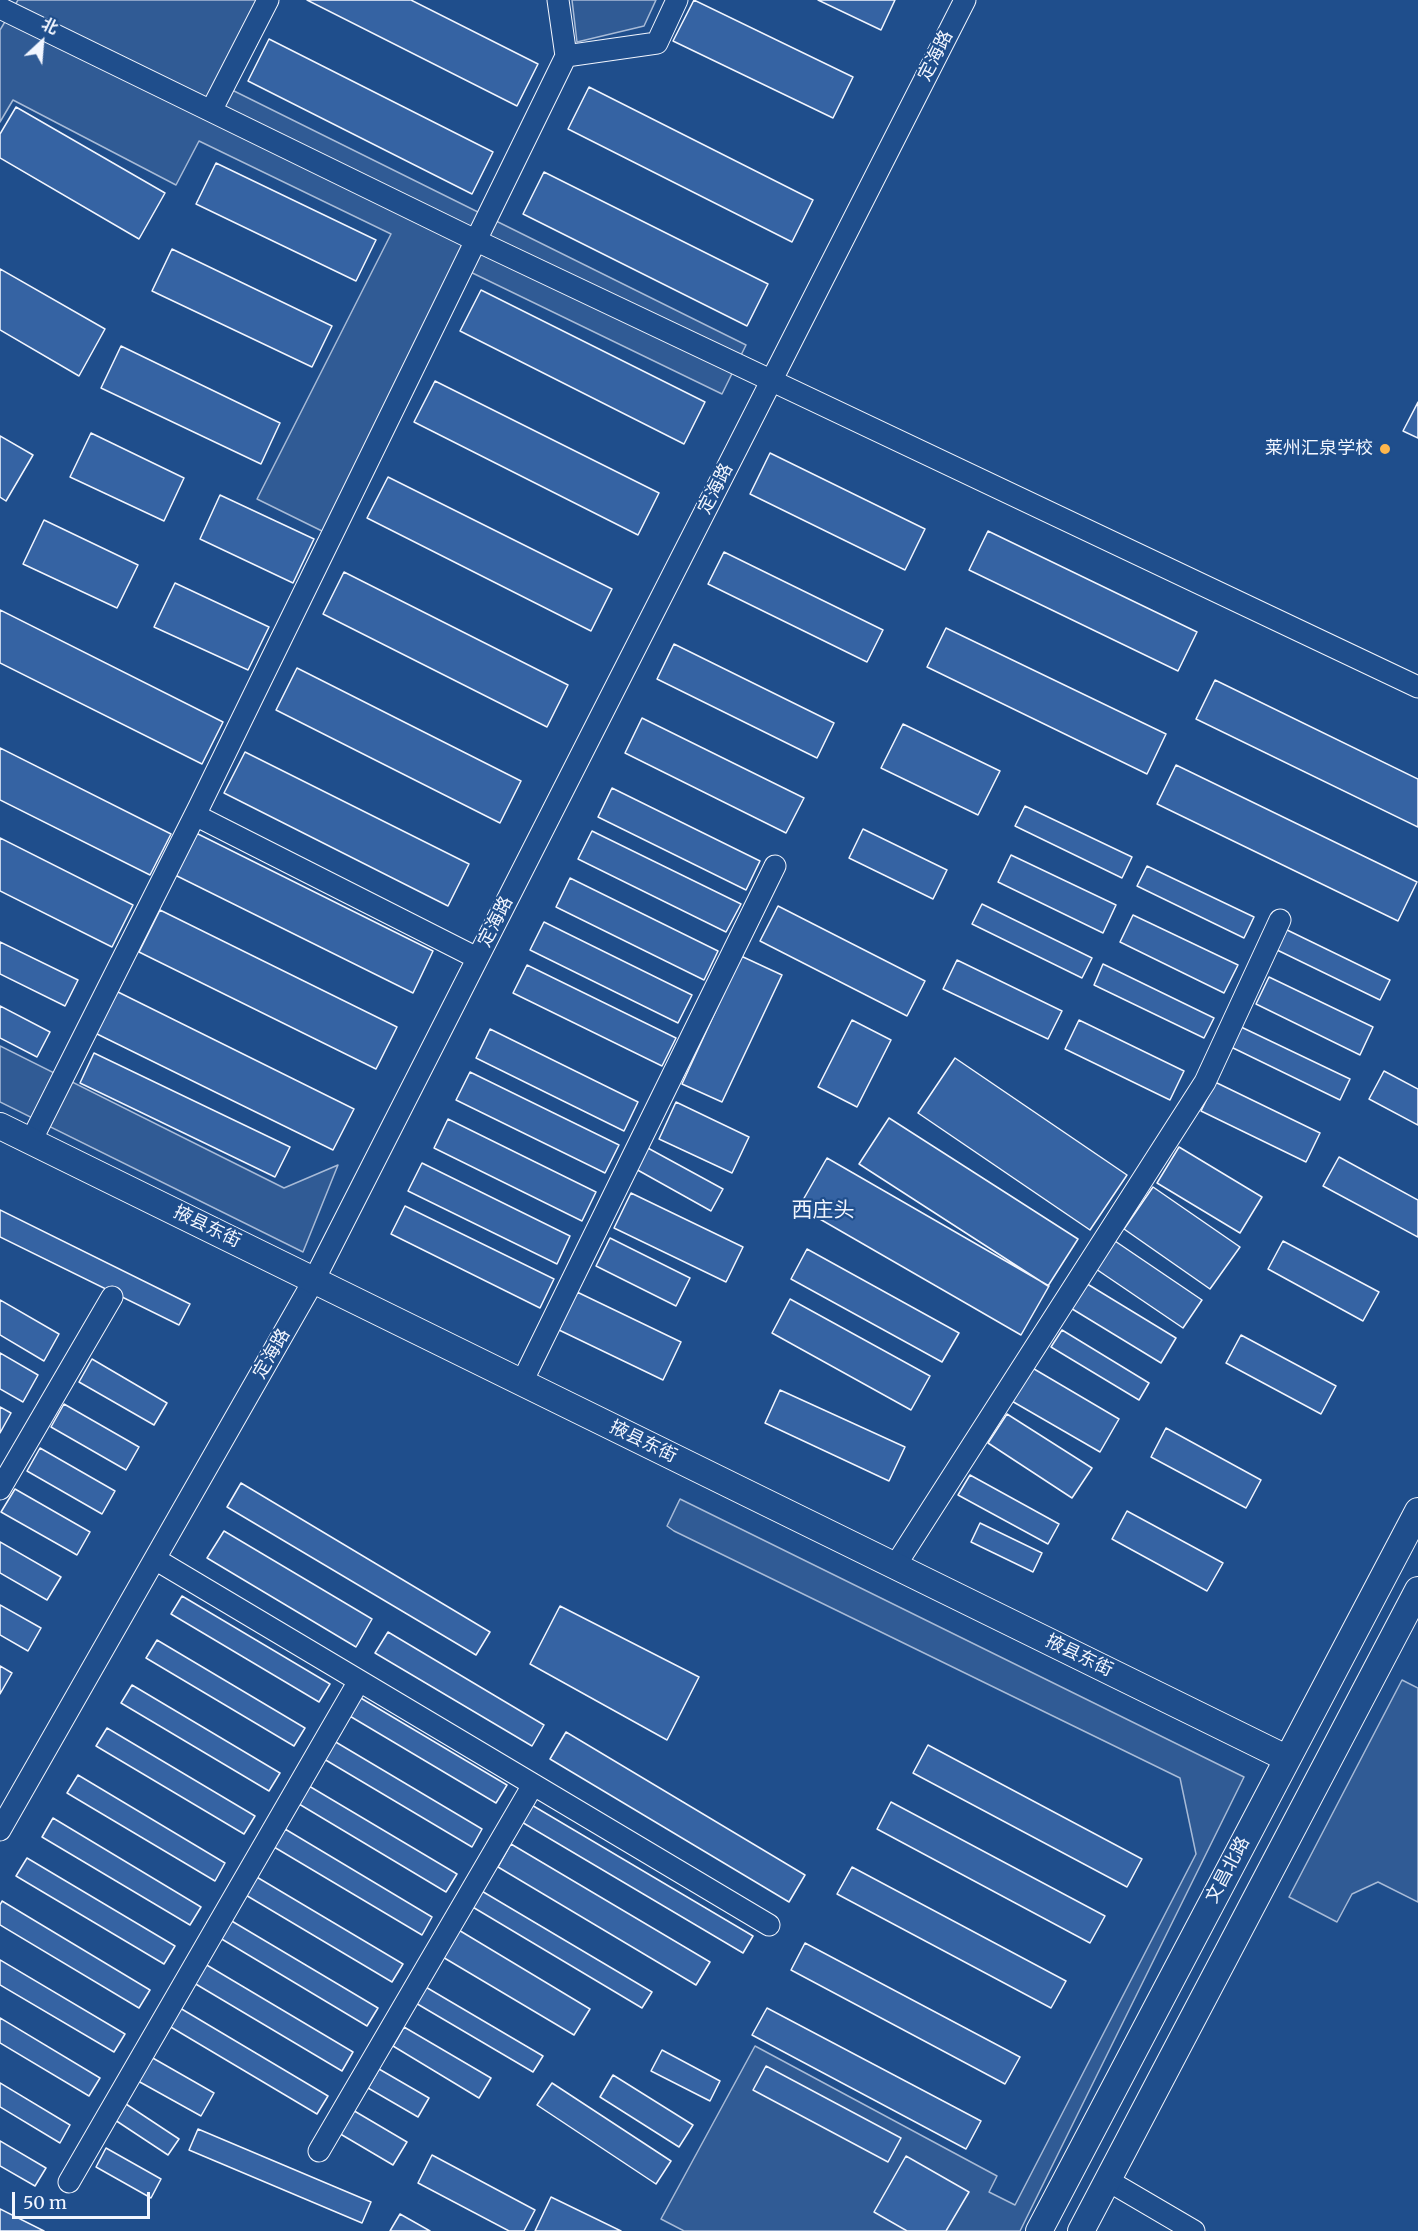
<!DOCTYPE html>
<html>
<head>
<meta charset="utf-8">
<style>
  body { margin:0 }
  #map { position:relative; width:1418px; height:2231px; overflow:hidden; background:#1f4e8c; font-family:Merriweather,"Noto Sans SC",serif }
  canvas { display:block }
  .north { position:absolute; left:12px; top:12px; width:60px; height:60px; -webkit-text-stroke:4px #1f4e8c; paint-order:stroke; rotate:26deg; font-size:16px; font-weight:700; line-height:24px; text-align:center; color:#f2f6ff }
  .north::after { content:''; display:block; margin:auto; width:21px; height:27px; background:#f2f6ff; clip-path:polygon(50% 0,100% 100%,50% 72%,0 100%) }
  .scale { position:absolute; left:12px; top:2192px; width:138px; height:27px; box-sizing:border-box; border:3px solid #f2f6ff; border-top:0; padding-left:8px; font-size:18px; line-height:21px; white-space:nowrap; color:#f2f6ff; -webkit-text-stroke:4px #1f4e8c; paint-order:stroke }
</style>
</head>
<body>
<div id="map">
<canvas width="1418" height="2231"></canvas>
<div class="north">北</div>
<div class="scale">50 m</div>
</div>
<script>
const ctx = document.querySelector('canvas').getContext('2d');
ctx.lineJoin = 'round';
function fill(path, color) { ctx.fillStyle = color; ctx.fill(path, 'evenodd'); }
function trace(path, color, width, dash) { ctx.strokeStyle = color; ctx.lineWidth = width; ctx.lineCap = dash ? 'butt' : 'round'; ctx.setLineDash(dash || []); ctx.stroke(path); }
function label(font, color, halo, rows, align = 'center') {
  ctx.font = font + ' Merriweather,"Noto Sans SC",serif'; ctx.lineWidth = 4.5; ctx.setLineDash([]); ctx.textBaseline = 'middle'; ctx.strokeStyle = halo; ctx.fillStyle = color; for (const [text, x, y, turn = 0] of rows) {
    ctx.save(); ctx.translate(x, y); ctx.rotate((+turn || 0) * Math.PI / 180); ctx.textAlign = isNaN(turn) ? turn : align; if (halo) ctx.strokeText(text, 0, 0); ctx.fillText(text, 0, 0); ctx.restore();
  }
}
const built = new Path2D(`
  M18,0H262L224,86L746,345L722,394L458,266L324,532L257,499L391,234L199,141L176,185L13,100L0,122V30Z
  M572,0H656L644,26L577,42Z
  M0,1046L284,1188L338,1165L303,1252L0,1102Z
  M680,1499L1244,1777L1020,2231H684L661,2219L755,2046L997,2176L989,2192L1015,2205L1196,1854L1180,1778L674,1531L667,1526Z
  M1402,1680L1418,1688V1902L1378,1882L1352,1894L1337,1922L1289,1897Z`);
fill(built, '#305b95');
trace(built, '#a8bbd7', 1.5);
const building = new Path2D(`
  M307,0H411L538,64L517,106Z
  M694,0L853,77L833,118L673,41Z
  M818,0H895L881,30Z
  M269,39L493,152L472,194L248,81Z
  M589,87L813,200L792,242L568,129Z
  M16,107L165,193L139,239L0,158V134Z
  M216,163L376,240L356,281L196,204Z
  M544,172L768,284L747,326L523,214Z
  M172,249L332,326L312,367L152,291Z
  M0,269L105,329L79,376L0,330Z
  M481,290L705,402L684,444L460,331Z
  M121,346L280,423L261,464L101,388Z
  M435,381L659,493L638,535L414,422Z
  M1418,402V438L1403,431Z
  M91,433L184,478L164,521L70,477Z
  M0,436L33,455L6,501L0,497Z
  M770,453L925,529L905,570L750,494Z
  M388,477L612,589L591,631L367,518Z
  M220,495L314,539L293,583L200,539Z
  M44,520L138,565L117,608L23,564Z
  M988,531L1197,632L1178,671L969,570Z
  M724,552L883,630L867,662L708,584Z
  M344,572L568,685L547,727L323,614Z
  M175,583L269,627L248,670L154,627Z
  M0,610L223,722L202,764L0,663Z
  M946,628L1166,734L1147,774L927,667Z
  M674,644L834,723L817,758L657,679Z
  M297,668L521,781L500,823L276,710Z
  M1215,680L1418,779V827L1196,719Z
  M642,718L804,798L786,833L625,753Z
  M903,724L1000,771L978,815L881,768Z
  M0,748L171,834L150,875L0,800Z
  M245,752L469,864L448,906L224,793Z
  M1176,765L1417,882L1398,921L1157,804Z
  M612,788L760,861L746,890L598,817Z
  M1025,806L1132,857L1122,878L1015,826Z
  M863,829L947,870L933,899L849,858Z
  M592,831L741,904L726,932L578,859Z
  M196,833L433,951L413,993L175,875Z
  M0,838L133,905L112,947L0,891Z
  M1011,855L1116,905L1103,933L998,882Z
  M1147,866L1254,917L1244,938L1137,886Z
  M570,878L718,951L704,980L556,907Z
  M982,904L1092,958L1082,978L972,924Z
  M778,906L925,981L907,1016L760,941Z
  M160,910L397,1027L376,1069L139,952Z
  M1133,915L1238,965L1224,993L1120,942Z
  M544,922L692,995L678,1023L530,950Z
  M1283,928L1390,980L1380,1000L1273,948Z
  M0,942L78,980L65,1006L0,974Z
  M741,956L782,975L722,1102L682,1084Z
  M957,960L1062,1011L1048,1039L943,989Z
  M1103,964L1214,1018L1204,1038L1094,985Z
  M527,965L676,1038L662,1066L513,993Z
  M1269,977L1373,1027L1360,1055L1256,1004Z
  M116,991L354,1109L333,1150L95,1033Z
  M0,1006L50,1032L37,1057L0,1038Z
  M852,1020L891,1040L857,1107L818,1087Z
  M1079,1020L1184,1071L1170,1100L1065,1049Z
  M1239,1026L1350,1079L1340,1100L1229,1046Z
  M490,1029L638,1102L624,1131L476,1058Z
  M94,1053L290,1147L275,1177L80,1083Z
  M955,1058L1127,1175L1090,1230L918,1113Z
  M1384,1071L1418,1089V1125L1369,1099Z
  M470,1072L619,1145L605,1173L456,1100Z
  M1215,1082L1320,1133L1306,1162L1201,1111Z
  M676,1102L749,1137L732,1173L659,1139Z
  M889,1118L1078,1239L1048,1286L859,1164Z
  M448,1119L596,1192L582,1221L434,1148Z
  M646,1147L723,1189L711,1211L634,1168Z
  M1179,1147L1262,1197L1240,1233L1157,1183Z
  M1339,1157L1418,1200V1237L1323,1186Z
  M827,1158L1049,1286L1021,1335L799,1207Z
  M422,1163L570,1236L557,1264L408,1191Z
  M1153,1187L1240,1247L1210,1289L1124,1229Z
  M631,1193L743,1247L726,1282L614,1228Z
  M405,1206L554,1279L540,1308L391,1234Z
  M0,1210L190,1304L179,1325L0,1237Z
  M610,1238L690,1278L676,1306L596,1266Z
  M1112,1239L1202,1300L1183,1328L1093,1267Z
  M1283,1241L1379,1292L1363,1321L1268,1269Z
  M807,1249L959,1333L942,1362L791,1279Z
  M1084,1282L1176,1338L1161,1363L1069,1307Z
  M577,1292L681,1342L663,1380L559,1330Z
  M790,1299L930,1376L911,1410L772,1333Z
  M0,1300L59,1334L44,1361L0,1335Z
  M1062,1330L1149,1383L1139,1400L1051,1347Z
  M1241,1335L1336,1386L1321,1414L1226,1363Z
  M0,1353L38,1375L23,1402L0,1389Z
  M92,1359L167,1403L154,1425L79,1382Z
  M1029,1366L1119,1419L1100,1452L1010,1400Z
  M780,1390L905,1447L889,1481L765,1423Z
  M64,1404L139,1447L126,1470L51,1427Z
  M0,1407L11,1413L0,1433Z
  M1007,1414L1092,1468L1072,1498L988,1443Z
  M1166,1428L1261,1480L1246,1508L1151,1457Z
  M40,1448L115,1491L102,1514L27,1471Z
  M970,1475L1059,1524L1048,1544L958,1495Z
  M241,1483L490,1632L476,1655L227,1507Z
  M15,1489L90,1532L77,1555L1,1512Z
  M1127,1511L1223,1563L1207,1591L1112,1539Z
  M980,1523L1042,1553L1033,1572L971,1542Z
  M224,1531L372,1619L356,1647L207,1558Z
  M0,1542L61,1577L47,1600L0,1573Z
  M182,1596L330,1684L319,1702L171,1614Z
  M0,1605L41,1628L28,1651L0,1635Z
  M560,1606L699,1677L667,1740L530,1664Z
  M388,1632L544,1725L532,1746L375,1653Z
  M157,1640L305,1728L294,1746L146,1658Z
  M0,1666L12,1673L0,1694Z
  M132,1685L280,1773L269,1791L121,1703Z
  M359,1697L507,1785L496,1803L348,1715Z
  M107,1728L255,1816L244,1834L96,1746Z
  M566,1732L805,1875L789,1902L550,1759Z
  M334,1741L482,1829L472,1847L324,1759Z
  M928,1745L1142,1859L1127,1887L913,1773Z
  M78,1775L225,1863L215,1881L67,1793Z
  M309,1786L457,1874L446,1892L299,1804Z
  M891,1802L1105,1916L1090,1943L877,1829Z
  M530,1804L753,1936L743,1953L520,1821Z
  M53,1818L201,1907L190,1925L42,1837Z
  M285,1829L432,1917L422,1935L274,1847Z
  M511,1844L710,1962L696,1985L498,1867Z
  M27,1858L175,1946L164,1964L16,1876Z
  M852,1867L1066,1981L1051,2008L837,1894Z
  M255,1876L403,1964L392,1982L244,1894Z
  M480,1890L652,1992L642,2008L471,1906Z
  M2,1901L150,1990L139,2008L0,1925V1905Z
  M230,1920L378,2008L367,2026L220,1938Z
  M457,1929L590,2009L574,2035L441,1956Z
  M805,1943L1020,2057L1005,2084L791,1970Z
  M0,1960L125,2034L114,2052L0,1985Z
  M205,1964L353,2052L342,2071L194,1983Z
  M424,1986L543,2056L533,2072L414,2002Z
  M180,2008L328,2096L317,2114L169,2026Z
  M767,2008L981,2121L966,2149L752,2035Z
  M0,2018L100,2078L89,2096L0,2043Z
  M404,2027L491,2078L479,2098L393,2046Z
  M662,2050L720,2081L710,2101L651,2071Z
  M151,2057L214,2093L201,2116L138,2081Z
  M766,2066L901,2138L888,2162L753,2090Z
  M379,2069L429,2098L418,2117L368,2088Z
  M613,2075L693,2125L679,2147L600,2097Z
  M0,2083L70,2125L60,2143L0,2107Z
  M552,2083L671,2161L656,2184L537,2105Z
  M126,2104L179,2139L168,2155L115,2120Z
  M351,2109L407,2142L393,2165L337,2132Z
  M198,2129L371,2202L362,2223L189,2150Z
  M0,2141L46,2168L35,2186L0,2166Z
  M106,2148L161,2179L151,2198L96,2167Z
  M432,2155L535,2210L524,2231H509L418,2183Z
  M906,2156L969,2192L946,2231H907L874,2212Z
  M551,2197L621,2231H535Z
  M0,2209L44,2231H0Z
  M400,2214L430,2231H390Z`);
fill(building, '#3563a3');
trace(building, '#f2f6ff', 1.5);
const minor = new Path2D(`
  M558,0L566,56
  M0,8L475,240L1418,687
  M211,111L268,0
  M195,815L477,958
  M31,1141L199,807L566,56L657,43L677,0
  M522,1382L775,866
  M0,1489L112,1297
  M155,1559L769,1925
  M895,1566L1205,1082L1280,920
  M0,1830L314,1280L965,0
  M319,2151L533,1785
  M1107,2180L1194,2231
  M69,2182L359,1681`);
const major = new Path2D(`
  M0,1126L1286,1758
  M1039,2231L1418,1511
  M1081,2231L1418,1590`);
trace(minor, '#f2f6ff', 23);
trace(major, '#f2f6ff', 28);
trace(minor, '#1f4e8c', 21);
trace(major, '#1f4e8c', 26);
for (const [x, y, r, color] of [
  [1385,449,6,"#ffb74d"]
]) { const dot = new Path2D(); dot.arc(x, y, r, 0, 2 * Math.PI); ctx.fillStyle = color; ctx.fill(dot); trace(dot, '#1f4e8c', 2); }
label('18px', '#f2f6ff', '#1f4e8c', [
  ["定海路",936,56,-63],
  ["定海路",716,489,-63],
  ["定海路",496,922,-63],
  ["掖县东街",207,1227,26],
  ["定海路",272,1354,-60],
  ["掖县东街",643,1442,26],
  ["掖县东街",1079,1656,26],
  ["文昌北路",1228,1870,-62]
]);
label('18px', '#f2f6ff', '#1f4e8c', [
  ["莱州汇泉学校",1373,449]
], 'right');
label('21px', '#f2f6ff', '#1f4e8c', [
  ["西庄头",823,1211]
]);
</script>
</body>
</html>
